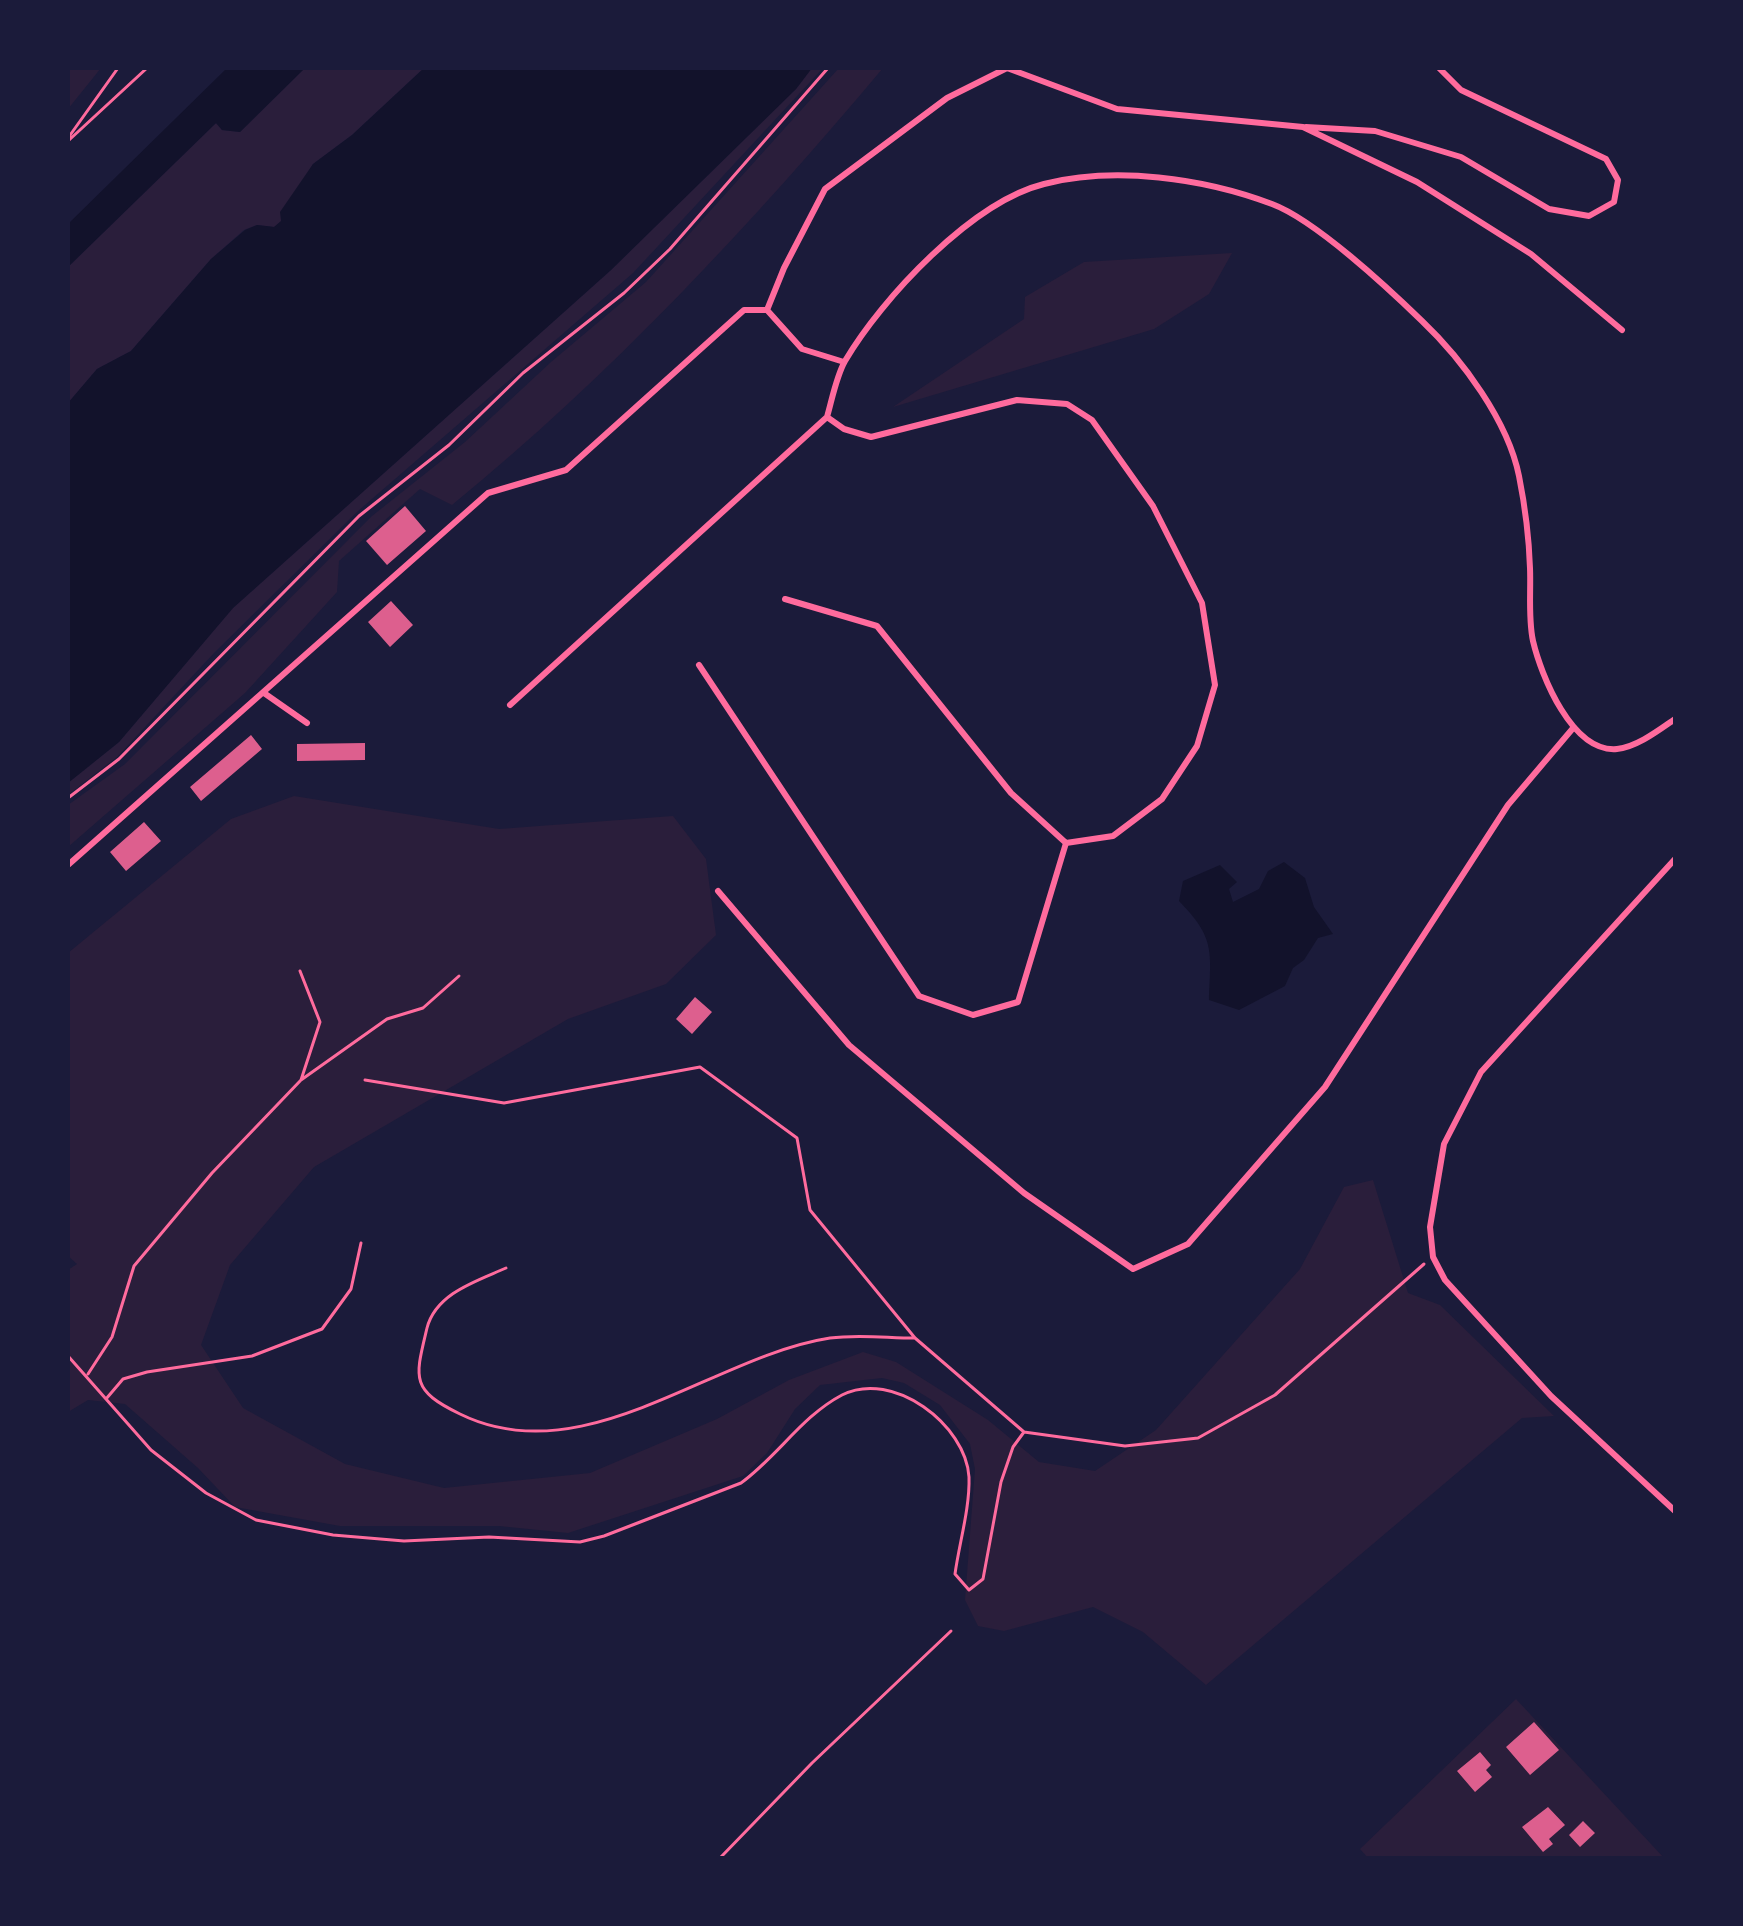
<!DOCTYPE html>
<html>
<head>
<meta charset="utf-8">
<style>
  body { margin:0 }
  #map { position:relative; width:1743px; height:1926px; overflow:hidden; background:#1b1b3a; font-family:"IBM Plex Sans",sans-serif }
  canvas { display:block }
  .frame { position:absolute; inset:0; border:70px solid #1b1b3a; pointer-events:none }
</style>
</head>
<body>
<div id="map">
<canvas width="1743" height="1926"></canvas>
<div class="frame"></div>
</div>
<script>
const ctx = document.querySelector('canvas').getContext('2d');
ctx.lineJoin = 'round';
function fill(path, color) { ctx.fillStyle = color; ctx.fill(path, 'evenodd'); }
function trace(path, color, width, dash) { ctx.strokeStyle = color; ctx.lineWidth = width; ctx.lineCap = dash ? 'butt' : 'round'; ctx.setLineDash(dash || []); ctx.stroke(path); }
fill(new Path2D(`
  M68,68H101L68,109Z
  M305,68H424L352,135L313,164L282,221L274,227L257,225L244,230L211,259L131,351L97,369L68,403V267L216,123L222,130L240,132Z
  M812,68H823L633,273L358,511L214,653L117,757L68,795V783L119,742L233,608L611,270L796,89Z
  M839,68H883C752,224 610,376 452,505L420,489L339,561L337,592L245,693L68,847V805L125,764L372,516L465,442L551,362L646,282Z
  M1232,253L1209,294L1154,329L893,407L1024,319L1025,297L1084,262Z
  M294,796L499,829L673,816L706,859L716,935L666,984L568,1019L314,1167L230,1265L201,1345L243,1408L345,1464L444,1488L590,1473L717,1419L789,1380L863,1352L896,1362L988,1420L1039,1462L1095,1471L1156,1430L1300,1269L1344,1187L1373,1180L1408,1293L1440,1305L1554,1416L1522,1418L1206,1685L1143,1632L1093,1607L1004,1631L978,1626L965,1600L975,1469L970,1444L940,1405L904,1383L882,1378L820,1385L795,1409L767,1453L743,1476L568,1533L499,1526H340L235,1507L198,1468L125,1404L88,1400L68,1412V1270L77,1264L68,1256V953L231,819Z
  M1516,1699L1664,1858H1368L1360,1849Z`), '#2a1e3b');
fill(new Path2D(`
  M227,68H305L240,132L222,130L216,123L68,267V224Z
  M424,68H812L796,89L611,270L233,608L119,742L68,783V403L97,369L131,351L211,259L245,230L257,225L274,227L281,221L280,212L313,164L352,135Z
  M1284,862L1305,878L1314,907L1333,934L1318,938L1304,960L1293,968L1285,986L1239,1010L1209,1000C1211,950 1215,938 1179,901L1183,881L1220,865L1237,882L1229,889L1233,902L1259,889L1268,871Z`), '#12122b');
fill(new Path2D(`
  M405,506L426,531L387,565L366,541Z
  M391,601L413,625L390,647L368,622Z
  M251,735L262,749L201,801L190,787Z
  M365,743V760L297,761V744Z
  M144,822L161,841L126,871L110,852Z
  M695,997L712,1012L692,1034L676,1019Z
  M1534,1722L1559,1750L1530,1775L1506,1747Z
  M1480,1752L1491,1765L1486,1770L1492,1777L1475,1792L1457,1771Z
  M1548,1807L1565,1825L1549,1839L1553,1844L1543,1852L1522,1827Z
  M1583,1821L1595,1833L1580,1847L1569,1835Z`), '#dd5f8e');
trace(new Path2D(`
  M68,138L118,68
  M68,141L147,68
  M68,798L119,759L359,516L449,445L523,373L624,293L670,249L828,68
  M300,971L320,1022L301,1080
  M365,1080L504,1103L700,1067L797,1138L810,1210L915,1338L1024,1432L1125,1446L1198,1438L1275,1395L1424,1264
  M506,1268C477,1281 436,1293 427,1328C415,1378 410,1390 460,1414C584,1475 712,1356 830,1338C858,1334 888,1338 915,1338
  M68,1356L151,1450L206,1493L256,1520L333,1535L404,1541L489,1537L580,1542L604,1536L741,1483C778,1456 802,1416 842,1395C893,1369 966,1425 969,1477C970,1508 959,1544 955,1574L969,1590L983,1579L1001,1482L1013,1447L1024,1432
  M88,1374L112,1337L134,1266L212,1173L301,1080L387,1019L423,1008L459,976
  M106,1399L123,1379L147,1372L252,1356L322,1329L351,1289L361,1243
  M720,1858L812,1763L951,1631`), '#ff6b9d', 3);
trace(new Path2D(`
  M1306,127L1375,131L1461,157L1549,209L1589,216L1614,202L1618,180L1606,159L1461,90L1439,68
  M844,362L802,349L767,310L784,268L825,189L947,98L1007,68L1117,109L1303,127L1417,182L1531,254L1622,330
  M785,599L877,626L1011,793L1066,843L1113,836L1162,799L1197,746L1215,685L1202,603L1153,506L1092,420L1067,404L1017,400L871,437L844,429L827,417
  M699,665L919,996L973,1015L1018,1002L1066,843
  M264,693L307,723
  M510,705L827,417C832,400 836,377 845,361C882,298 972,202 1044,184C1115,166 1203,178 1272,204C1315,220 1388,288 1422,321C1462,359 1508,421 1519,476C1525,506 1529,538 1530,568C1531,592 1528,618 1533,641C1541,675 1572,753 1617,749C1637,747 1659,730 1675,719
  M1675,859L1481,1072L1444,1144L1430,1227L1433,1257L1445,1280L1551,1396L1675,1511
  M68,865L488,493L566,470L744,310H767
  M718,891L849,1045L1024,1193L1133,1269L1188,1244L1325,1087L1508,805L1574,727`), '#ff6b9d', 6);
</script>
</body>
</html>
